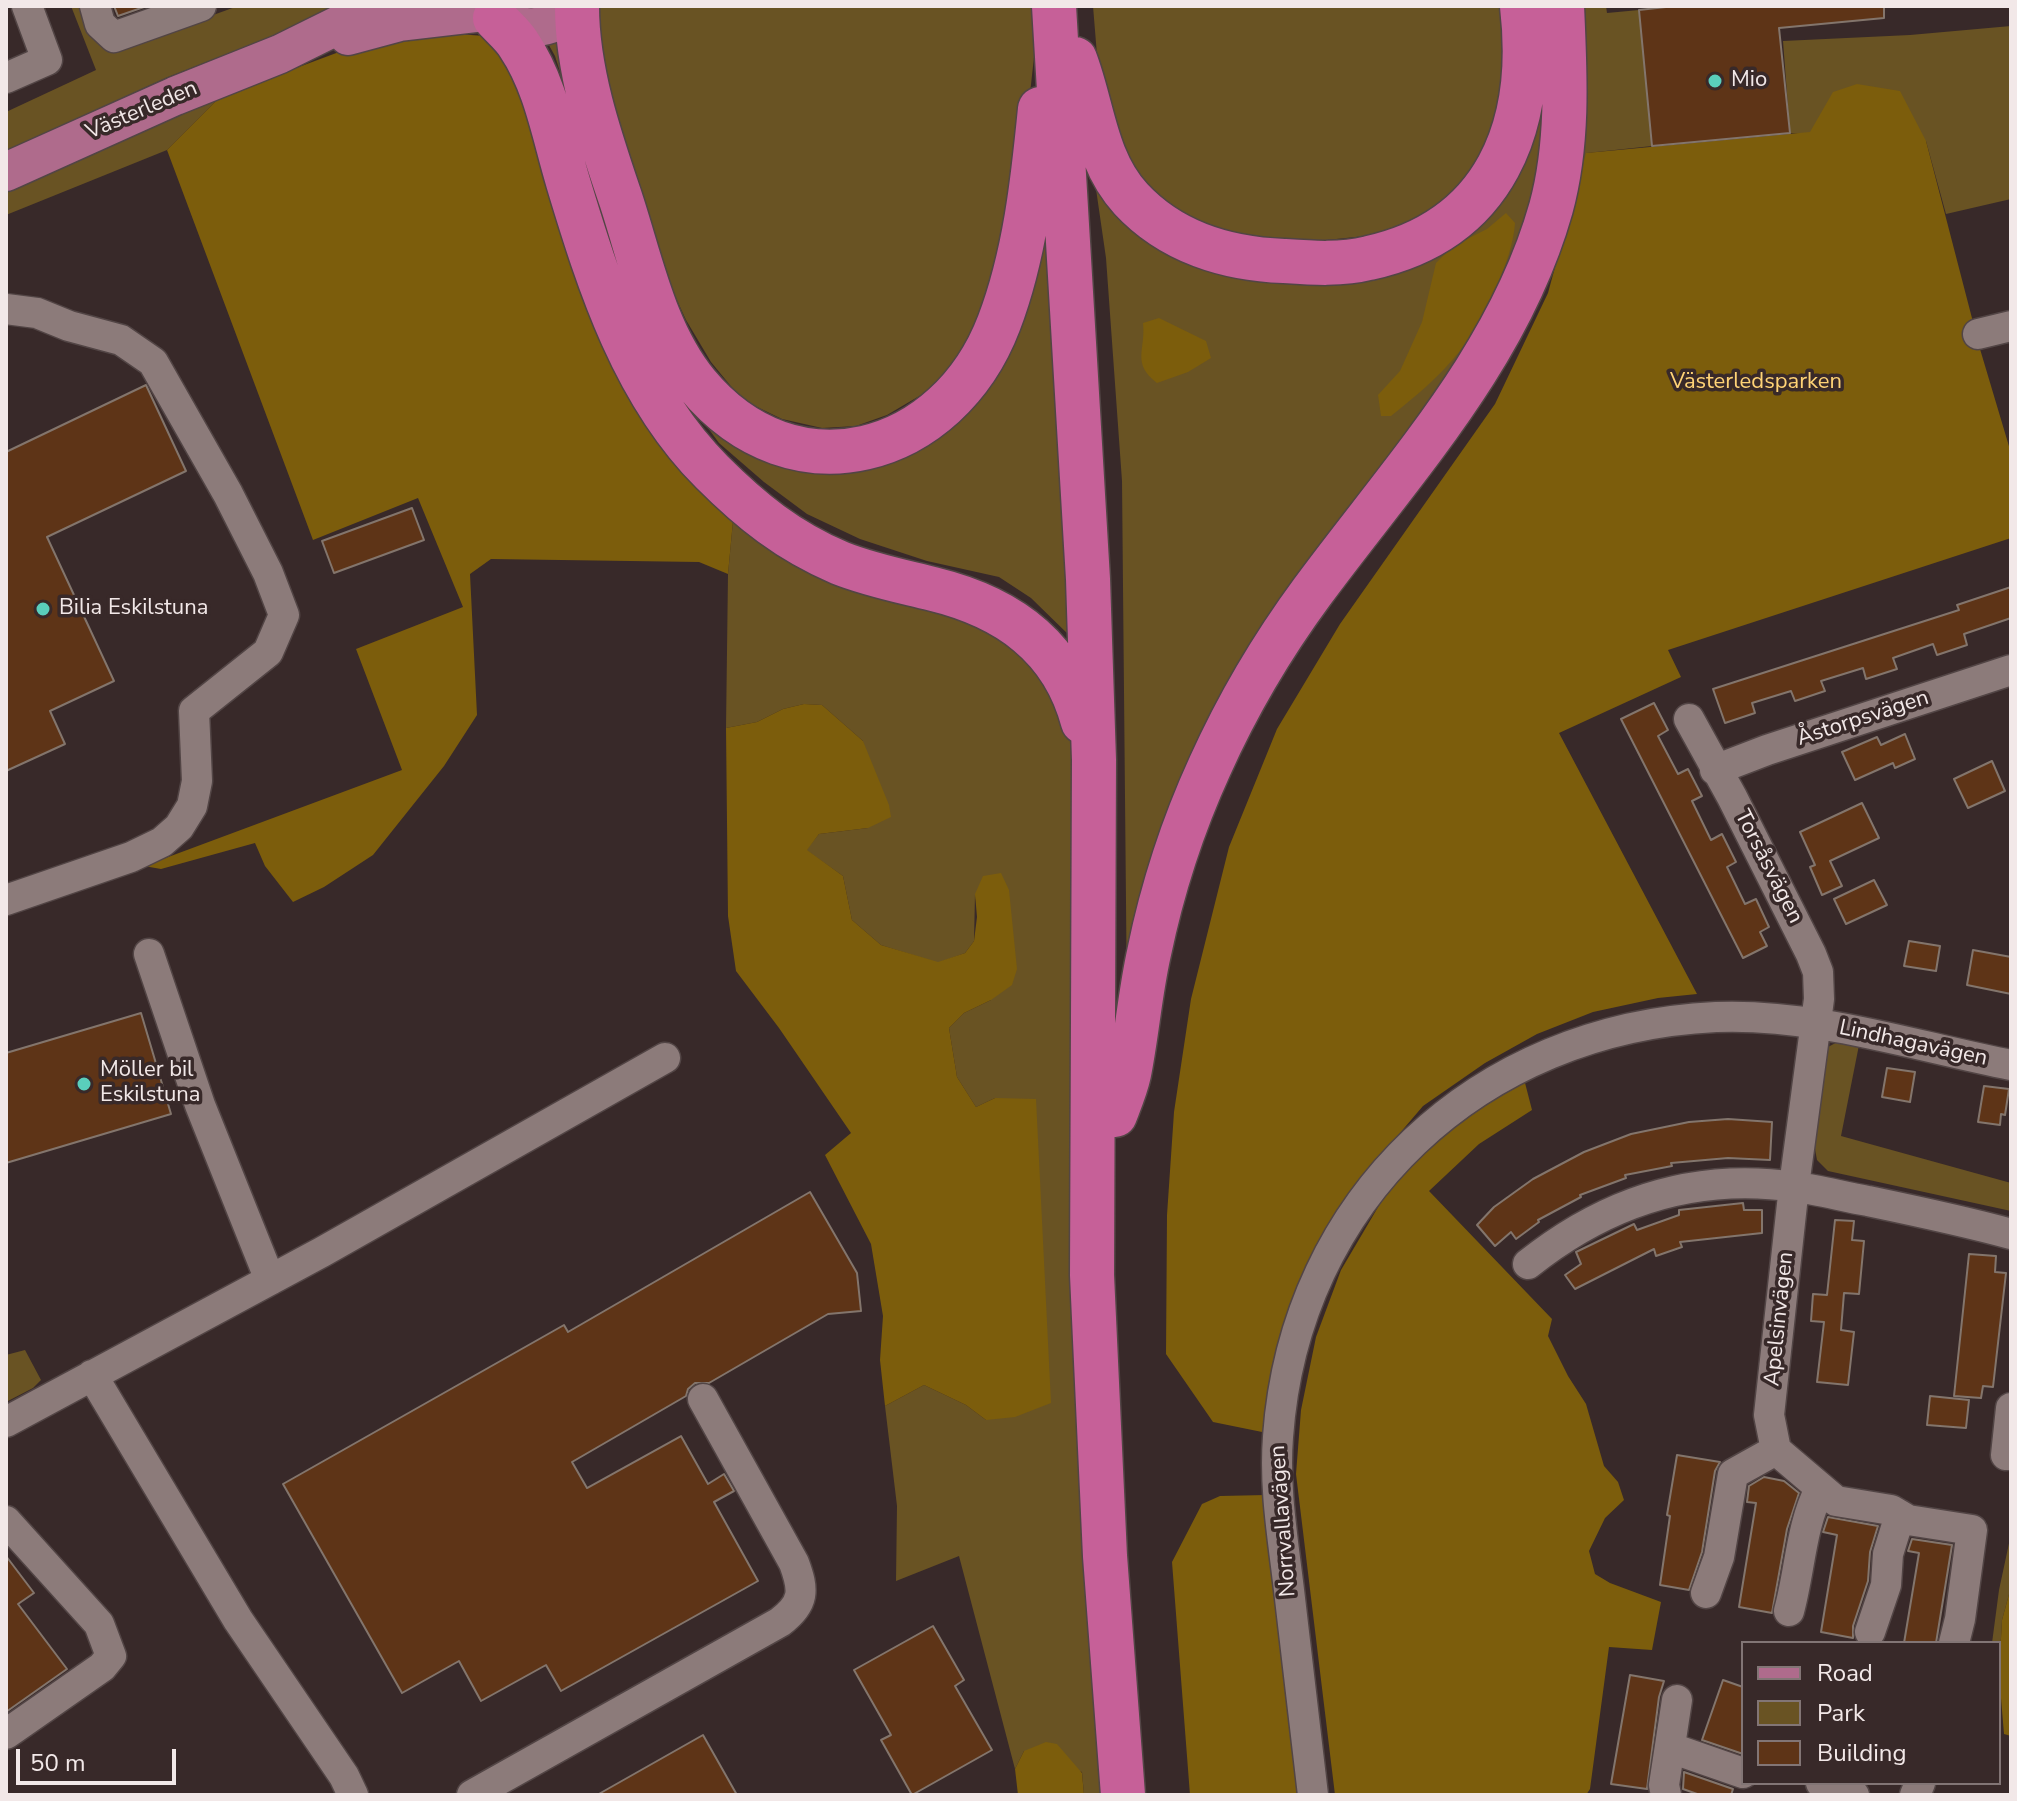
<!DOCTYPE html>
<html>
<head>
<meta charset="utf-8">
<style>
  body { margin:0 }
  #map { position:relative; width:2017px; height:1801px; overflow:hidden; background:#382929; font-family:"Nunito Sans",sans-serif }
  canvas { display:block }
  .frame { position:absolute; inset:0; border:8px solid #f2e8e8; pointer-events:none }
  .legend { position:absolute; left:1741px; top:1641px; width:260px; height:144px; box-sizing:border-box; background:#382929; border:2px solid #827575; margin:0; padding:10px 14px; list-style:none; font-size:24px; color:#f2e8e8 }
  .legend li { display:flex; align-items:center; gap:16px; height:40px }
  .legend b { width:40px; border:2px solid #827575 }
  .scale { position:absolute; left:16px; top:1749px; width:160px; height:36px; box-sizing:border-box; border:4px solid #f2e8e8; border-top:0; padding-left:10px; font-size:24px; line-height:28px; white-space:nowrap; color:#f2e8e8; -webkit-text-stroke:6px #382929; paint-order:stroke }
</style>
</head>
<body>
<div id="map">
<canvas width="2017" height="1801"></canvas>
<div class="frame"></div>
<ul class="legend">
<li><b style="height:10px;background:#af6b8c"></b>Road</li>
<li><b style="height:22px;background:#695323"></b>Park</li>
<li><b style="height:22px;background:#5e3417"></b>Building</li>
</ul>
<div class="scale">50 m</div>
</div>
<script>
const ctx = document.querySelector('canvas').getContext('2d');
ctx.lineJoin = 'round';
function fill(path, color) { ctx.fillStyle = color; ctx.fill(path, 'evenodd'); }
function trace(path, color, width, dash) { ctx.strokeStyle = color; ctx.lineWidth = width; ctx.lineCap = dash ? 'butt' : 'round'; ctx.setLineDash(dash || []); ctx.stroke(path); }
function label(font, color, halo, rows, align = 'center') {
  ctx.font = font + ' "Nunito Sans",sans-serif'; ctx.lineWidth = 7; ctx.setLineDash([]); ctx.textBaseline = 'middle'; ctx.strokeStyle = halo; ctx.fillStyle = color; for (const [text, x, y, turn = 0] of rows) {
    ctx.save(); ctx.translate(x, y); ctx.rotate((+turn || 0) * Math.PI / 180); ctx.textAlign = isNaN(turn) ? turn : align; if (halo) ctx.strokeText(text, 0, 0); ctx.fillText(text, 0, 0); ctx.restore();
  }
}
fill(new Path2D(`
  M71,6H84L136,43L238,6H350L168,77L6,151V112L96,70Z
  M599,6H1036L1037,30L1021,175L990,303L949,371L921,395L887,415L856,426L822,428L782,419L753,405L734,390L711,362L686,320L670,285L596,55L597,10Z
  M1093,6H1508L1499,131L1456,195L1385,234L1307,242L1228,238L1138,188L1101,104Z
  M1578,6H1606L1607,13L1639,10L1652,146L1587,153L1568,222Z
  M2011,26V199L1946,214L1926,141L1790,133L1783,41L1910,35Z
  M561,30L714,414L903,450L1048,206L1072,638L1031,598L999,577L927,561L860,539L807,514L764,482L719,443L681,391L628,284L555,56L545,38Z
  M1541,90L1549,128L1517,264L1479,335L1290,594L1127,1008L1122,481L1106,258L1096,189L1137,232L1407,260Z
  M221,96L167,150L6,215V190Z
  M733,521L779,557L856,591L951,613L1026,648L1066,715L1075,753L1109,1795H1084L1082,1772L1024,1751L1015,1769L959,1556L896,1581L897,1506L885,1406L924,1385L966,1405L986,1420L995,1098L976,1107L957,1077L949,1028L964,1013L991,1000L975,894L974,941L965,953L938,963L881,945L852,920L843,876L806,850L819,834L868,828L863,741L822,705L804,704L783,709L757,722L726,728L728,574Z
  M1843,1039L1859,1045L1841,1136L2011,1183V1211L1828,1171L1817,1160L1814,1144L1828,1047Z
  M25,1350L41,1380L33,1388L6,1402V1355Z
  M2011,1534V1587L2002,1620L1999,1674V1643H1992L1999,1590Z`), '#695323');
fill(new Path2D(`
  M398,30L500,37L733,521L728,574L699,562L491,559L470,574L477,715L444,766L373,855L324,887L293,902L265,866L255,843L161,869L144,866L402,770L356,649L463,607L418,498L313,540L167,150L221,96Z
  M1857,84L1900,91L1926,141L1980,349L2011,453V538L1668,650L1681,677L1559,733L1697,994L1658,998L1593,1012L1537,1034L1485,1063L1423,1106L1359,1181L1306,1269L1267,1433L1213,1422L1166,1354L1167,1215L1174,1112L1191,999L1229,847L1277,729L1340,624L1495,404L1548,293L1586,153L1810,132L1833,92Z
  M1506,213L1515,223C1513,260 1482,323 1459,352C1440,376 1415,397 1391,416H1381L1378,395L1400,371L1422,322L1436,263L1453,246L1487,229Z
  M1159,318L1206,341L1211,358L1188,372L1157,383C1131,363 1146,350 1143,323Z
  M804,704L822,705L863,741L889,805L891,817L868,828L819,834L807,850L843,876L852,920L881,945L938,962L965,953L974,941L977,917L975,894L983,876L1001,873L1009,890L1017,969L1012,985L991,1000L964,1013L949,1028L957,1077L976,1107L995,1098L1036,1099L1051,1403L1015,1417L986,1420L966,1405L924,1385L885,1406L880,1360L883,1316L871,1244L825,1155L851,1133L779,1028L736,971L728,916L726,728L757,722L783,709Z
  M1524,1079L1532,1110L1479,1144L1429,1191L1552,1319L1548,1336L1568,1376L1586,1404L1604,1466L1618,1482L1624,1500L1605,1518L1589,1551L1595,1574L1610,1583L1661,1602L1652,1650L1609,1647L1590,1789L1586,1795H1335L1296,1474L1301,1410L1316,1337L1341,1270L1384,1197L1432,1140Z
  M1266,1495L1304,1795H1190L1172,1562L1202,1504L1220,1496Z
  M2011,1587V1736L2004,1734L1999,1674L2002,1620Z
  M1046,1742L1057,1744L1082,1773L1084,1795H1018L1015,1769L1024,1751Z`), '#7c5d0c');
const building = new Path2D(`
  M114,6H147L118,16Z
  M1675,6H1884V18L1779,28L1790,133L1652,146L1639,10Z
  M146,385L186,471L47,537L114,681L50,711L65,744L6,771V452Z
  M412,508L424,540L334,573L322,541Z
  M2011,587V618L1964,634L1967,645L1937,655L1933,644L1893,658L1897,669L1866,679L1863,668L1821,681L1825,691L1795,701L1791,691L1752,703L1755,713L1725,723L1713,689L1959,610L1957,605Z
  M1654,703L1668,730L1658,736L1678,774L1688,769L1702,796L1692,801L1711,840L1722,834L1736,862L1727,867L1745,904L1756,899L1769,927L1760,932L1767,946L1743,958L1621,719Z
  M1905,734L1915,759L1895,768L1893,763L1855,780L1842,752L1877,737L1881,745Z
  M1992,761L2005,791L1968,808L1954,779Z
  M1862,803L1879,838L1830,861L1842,886L1822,895L1810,867L1815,865L1800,832Z
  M1874,880L1887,905L1846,924L1834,899Z
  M1909,941L1940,946L1936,971L1904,966Z
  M1973,950L2011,957V994L1967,985Z
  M141,1013L171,1114L6,1163V1053Z
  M1887,1068L1915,1072L1910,1102L1882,1097Z
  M1984,1086L2009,1089L2005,1115L2001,1114L2000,1125L1978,1122Z
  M1728,1119L1772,1122L1770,1160L1728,1158L1671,1163L1672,1166L1625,1175L1626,1178L1580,1195L1581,1197L1538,1220L1539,1222L1516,1239L1511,1232L1495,1246L1477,1225L1494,1207L1533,1179L1584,1152L1631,1134L1689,1122Z
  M810,1192L857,1273L861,1311L828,1314L709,1383H695L688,1389L686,1396L572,1462L587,1488L681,1436L708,1484L724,1474L734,1491L714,1502L758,1581L561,1691L546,1665L481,1701L459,1661L402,1693L283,1484L564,1325L568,1332Z
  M1743,1203L1744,1210H1762V1233L1680,1242L1682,1247L1656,1256L1654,1249L1575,1289L1565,1275L1581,1264L1576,1252L1634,1224L1637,1230L1679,1215V1210Z
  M1835,1220L1854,1221L1852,1240L1864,1241L1859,1294L1844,1293L1841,1330L1854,1332L1848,1385L1817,1382L1824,1322L1811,1321L1813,1294L1827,1295Z
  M1969,1254L1996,1256L1995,1272L2006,1273L1993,1387L1983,1386L1981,1398L1954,1396Z
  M1930,1396L1969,1400L1966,1428L1927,1425Z
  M1677,1455L1720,1462L1715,1471L1702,1552L1689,1590L1660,1585L1670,1516L1667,1515Z
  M1764,1477L1784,1481L1799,1493L1787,1529L1772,1613L1739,1607L1756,1503L1747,1502L1749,1486Z
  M1828,1517L1878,1526L1870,1552L1868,1581L1853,1626V1638L1821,1632L1837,1535L1823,1532Z
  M1912,1539L1952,1545L1936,1643H1904L1919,1553L1908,1551Z
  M6,1556L34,1593L18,1604L67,1669L6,1712Z
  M933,1626L964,1680L955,1686L992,1750L912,1795L881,1740L891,1735L854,1670Z
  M1630,1675L1664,1681L1659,1697L1647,1789L1611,1784Z
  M1723,1680L1743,1687V1754L1702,1740Z
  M703,1735L737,1795H597Z
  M1684,1772L1733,1789L1731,1795H1700L1683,1789Z`);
fill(building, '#5e3417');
trace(building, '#83756c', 2);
const minor = new Path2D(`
  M95,6L100,24L114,37L201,6
  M6,78L47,60L27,6
  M6,309L37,313L69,326L121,340L153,362L228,494L268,573L284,615L268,652L194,711L197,781L192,806L179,827L162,842L131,857L6,900
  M1978,334L2011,326
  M1689,719L1732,797L1811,954L1818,972L1819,999L1794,1186L1769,1415L1776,1450
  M1715,770L1767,750L2011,670
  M149,954L200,1105L270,1280
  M1528,1264C1607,1201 1695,1172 1796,1187C1820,1190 1844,1197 1868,1201C1916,1211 1964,1221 2011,1234
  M92,1375L238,1620L344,1776L353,1795
  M6,1422L322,1252L665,1058
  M1776,1450L1836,1501L1891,1510L1908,1520L1972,1530L1960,1619L1954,1643
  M2006,1455L2011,1408
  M6,1521L99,1624L111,1656L102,1667L6,1734
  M1706,1593L1719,1557L1733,1474L1776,1450
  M1789,1611C1800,1571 1801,1525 1820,1489
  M1870,1632L1886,1585L1888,1554L1900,1515
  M1671,1748L1743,1773
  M1821,1783L1854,1795
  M472,1795L780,1622C805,1603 804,1590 794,1563L703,1399
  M1313,1795C1305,1727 1297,1658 1289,1590C1283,1539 1274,1488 1278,1437C1295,1198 1479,1028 1716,1017C1815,1013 1914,1046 2011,1065
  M1666,1795L1664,1785L1677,1700
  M1915,1795L1920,1783`);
const major = new Path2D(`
  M486,11C515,33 551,34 576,6
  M348,36L400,22L486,12
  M6,172L175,96L280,54L377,6`);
const highway = new Path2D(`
  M577,6C577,72 600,138 621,200C641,261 655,333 697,384C794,501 948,457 999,323C1025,255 1033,180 1040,109
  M1054,6L1088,579L1094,760L1092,1275L1105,1556L1123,1795
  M495,18C503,27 513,35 519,45C546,85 554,136 568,182C599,285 634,394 712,472C751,511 788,541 840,563C870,575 901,581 933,589C1007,607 1063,646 1083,722
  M1075,59C1093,106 1095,160 1131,199C1171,242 1227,259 1284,261C1313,263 1341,265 1369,258C1496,230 1536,126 1522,6
  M1115,1115C1120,1102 1126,1088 1129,1074C1137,1034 1140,993 1149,953C1162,890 1183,825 1210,766C1237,706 1273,645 1312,592C1402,470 1509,357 1551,208C1569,142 1565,73 1562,6`);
trace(minor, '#524545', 33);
trace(major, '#524545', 41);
trace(highway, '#524545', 47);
trace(minor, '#8c7b7a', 30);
trace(major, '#af6b8c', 38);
trace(highway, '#c66098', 44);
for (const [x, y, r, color] of [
  [1715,81,8,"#5acebc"],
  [43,609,8,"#5acebc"],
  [84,1084,8,"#5acebc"]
]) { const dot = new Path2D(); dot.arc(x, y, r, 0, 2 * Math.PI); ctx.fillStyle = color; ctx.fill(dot); trace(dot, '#382929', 3); }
label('22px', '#f2e8e8', '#382929', [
  ["Mio",1731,81],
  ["Bilia Eskilstuna",59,609],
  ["Möller bil",100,1071],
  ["Eskilstuna",100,1096]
], 'left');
label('22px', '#f2e8e8', '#382929', [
  ["Västerleden",142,111,-23],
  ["Åstorpsvägen",1863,719,-18],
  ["Torsåsvägen",1768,867,63],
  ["Lindhagavägen",1913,1044,12],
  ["Apelsinvägen",1780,1319,-84],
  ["Norrvallavägen",1284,1521,-94]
]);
label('22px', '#ffd376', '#382929', [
  ["Västerledsparken",1756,383]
]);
</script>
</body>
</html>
